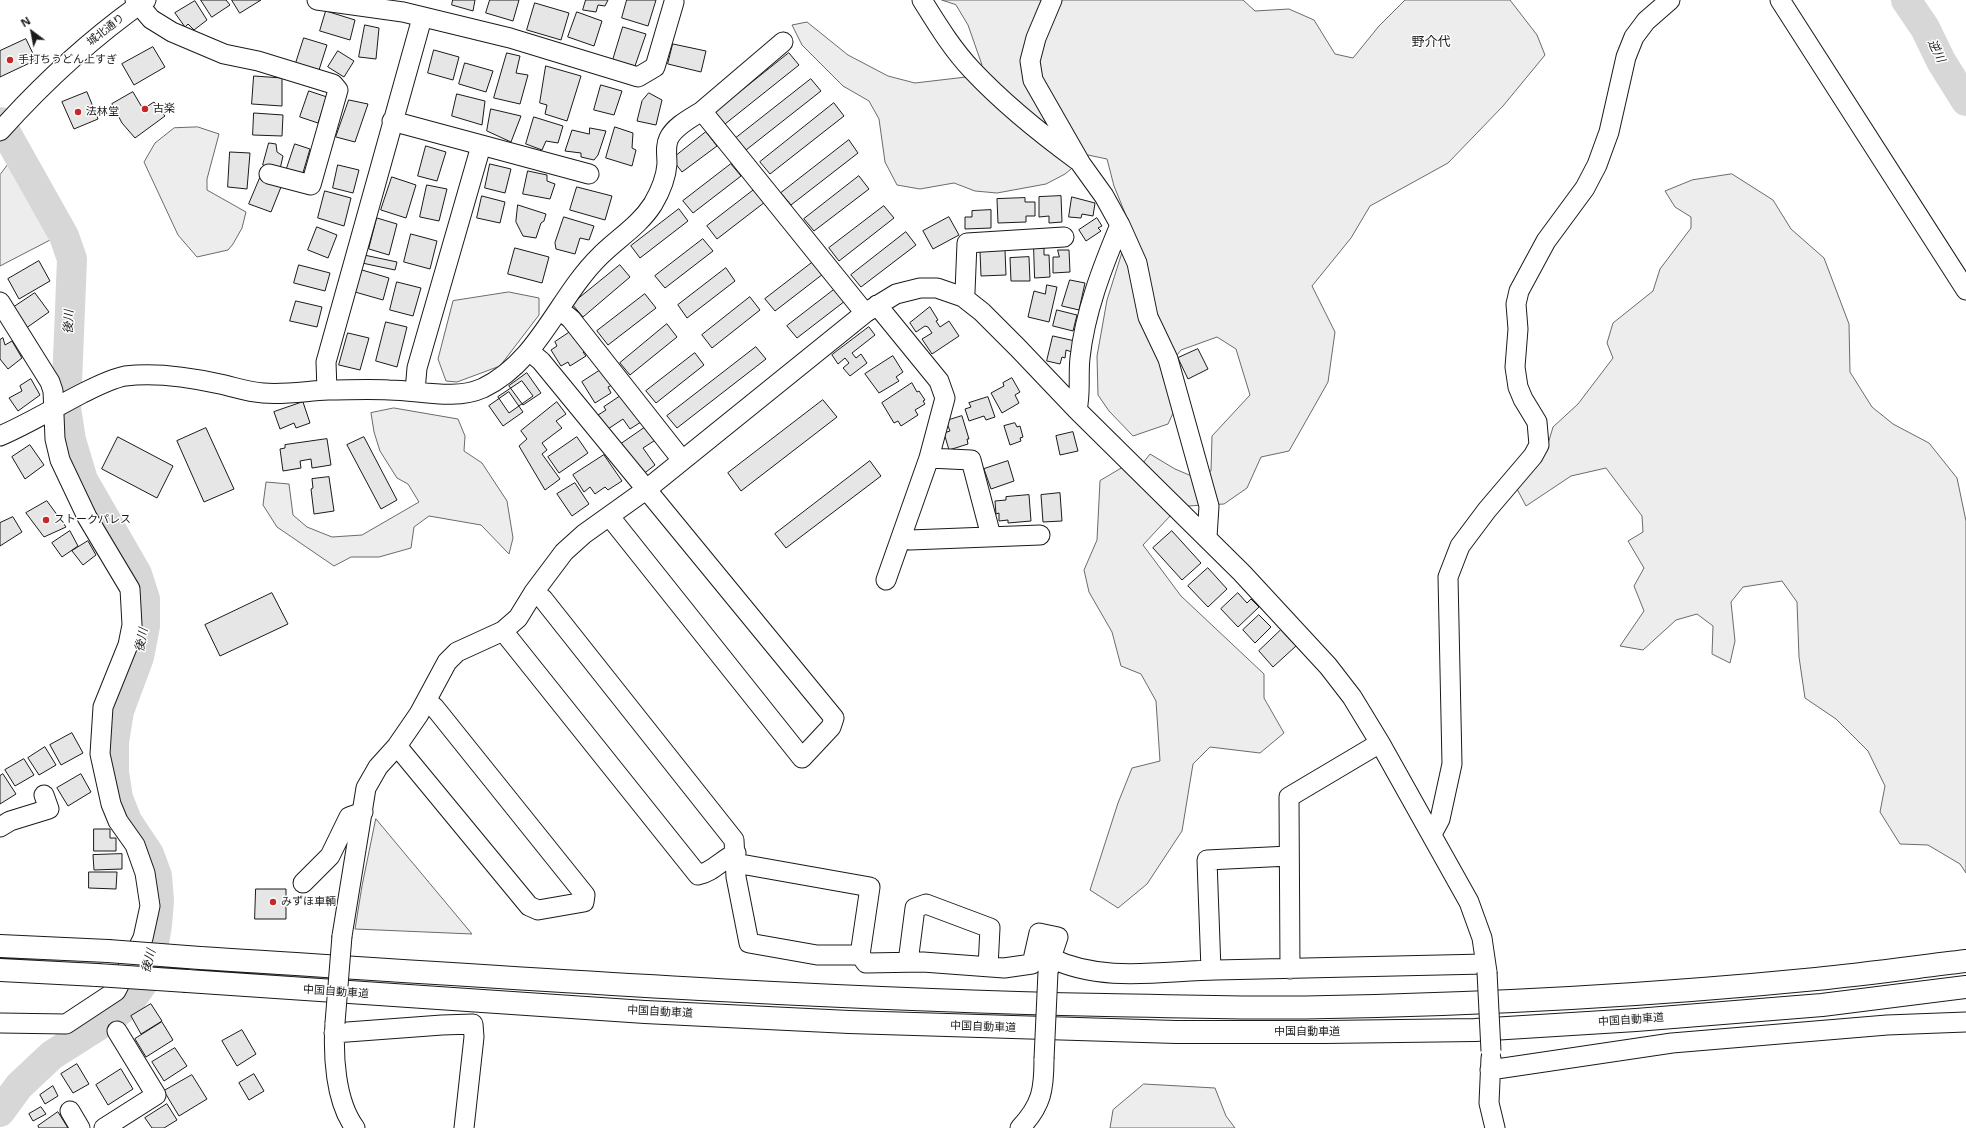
<!DOCTYPE html>
<html>
<head>
<meta charset="utf-8">
<style>
  body { margin:0 }
  #map { position:relative; width:1966px; height:1128px; overflow:hidden; background:#fff; font-family:"Noto Sans",sans-serif }
  canvas { display:block }
  .north { position:absolute; left:12px; top:12px; width:40px; height:40px; -webkit-text-stroke:3px #fff; paint-order:stroke; rotate:328deg; font-size:11px; font-weight:700; line-height:16px; text-align:center; color:#1a1a1a }
  .north::after { content:''; display:block; margin:auto; width:14px; height:18px; background:#1a1a1a; clip-path:polygon(50% 0,100% 100%,50% 72%,0 100%) }
</style>
</head>
<body>
<div id="map">
<canvas width="1966" height="1128"></canvas>
<div class="north">N</div>
</div>
<script>
const ctx = document.querySelector('canvas').getContext('2d');
ctx.lineJoin = 'round';
function fill(path, color) { ctx.fillStyle = color; ctx.fill(path, 'evenodd'); }
function trace(path, color, width, dash) { ctx.strokeStyle = color; ctx.lineWidth = width; ctx.lineCap = dash ? 'butt' : 'round'; ctx.setLineDash(dash || []); ctx.stroke(path); }
function label(font, color, halo, rows, align = 'center') {
  ctx.font = font + ' "Noto Sans","Noto Sans JP",sans-serif'; ctx.lineWidth = 3; ctx.setLineDash([]); ctx.textBaseline = 'middle'; ctx.strokeStyle = halo; ctx.fillStyle = color; for (const [text, x, y, turn = 0] of rows) {
    ctx.save(); ctx.translate(x, y); ctx.rotate((+turn || 0) * Math.PI / 180); ctx.textAlign = isNaN(turn) ? turn : align; if (halo) ctx.strokeText(text, 0, 0); ctx.fillText(text, 0, 0); ctx.restore();
  }
}
const built = new Path2D(`
  M942,0H1243L1255,11L1289,9L1314,20L1335,54L1353,58L1379,26L1405,0H1510L1537,35L1545,55L1503,106L1448,163L1370,206L1351,238L1312,286L1335,332L1328,382L1289,451L1261,457L1247,488L1224,504L1187,506L1143,463L1150,454L1175,469L1194,477L1211,471L1212,436L1250,395L1236,349L1217,337L1181,350L1165,370L1174,411L1168,424L1133,436L1109,411L1098,395L1097,356L1107,300L1124,246L1127,218L1114,186L1107,159L1088,155L1065,174L1046,184L997,193L975,191L954,183L920,189L897,185L885,162L879,119L869,101L843,86L802,45L792,25L807,22L848,55L888,76L915,83L966,77L982,65L968,25L956,5Z
  M198,127L219,134L207,179V190L246,212L242,228L233,244L228,250L197,257L178,235L144,162L155,143L174,128Z
  M10,162L32,195L52,239L0,266V175Z
  M1732,174L1773,200L1791,229L1824,258L1849,324L1850,372L1872,407L1893,424L1929,443L1957,478L1966,521V873L1960,864L1928,845L1900,844L1880,812L1885,786L1868,751L1836,719L1805,698L1799,657L1797,602L1782,581L1743,587L1731,602L1735,641L1730,663L1712,654L1713,626L1697,614L1676,620L1643,650L1620,646L1644,611L1634,586L1644,568L1628,541L1643,532L1642,516L1606,468L1571,476L1526,506L1517,489L1545,454L1553,427L1578,404L1613,358L1607,343L1613,323L1653,291L1660,269L1691,228V217L1675,207L1665,191L1692,180Z
  M509,292L539,298V315L500,366L457,382L446,381L438,359L453,301Z
  M394,408L458,419L465,436L464,451L482,463L507,501L513,538L509,554L481,525L429,516L414,527L411,548L379,557H351L334,566L277,527L263,505L266,482L289,484L293,515L307,527L332,537L362,535L419,502L408,484L397,478L380,451L374,432L371,413Z
  M1122,468L1170,516L1143,545L1181,596L1264,674V698L1284,733L1260,753L1210,747L1193,764L1182,831L1147,884L1118,908L1090,890L1118,803L1132,768L1160,761L1156,701L1141,674L1121,666L1112,632L1089,592L1084,570L1097,540L1100,481Z
  M376,819L472,934L355,929L362,886Z
  M1144,1084L1215,1088L1226,1116L1235,1128H1110L1113,1110Z`);
fill(built, '#ededed');
trace(built, '#6a6a6a', 1);
trace(new Path2D(`
  M1906,0L1925,28L1941,61L1966,101
  M0,122L64,236L72,259L66,408L71,440L83,480L137,574L145,599V626L139,657L119,711L114,742V772L118,798L127,821L149,854L157,876L159,901L157,925L153,949L143,983L128,1004L112,1017L52,1055L19,1086L0,1112`), '#d7d7d7', 30);
const building = new Path2D(`
  M201,0H226L230,5L212,17Z
  M232,0H261L240,13Z
  M453,0H475L473,11L452,5Z
  M490,0H519L513,21L486,13Z
  M586,0H608L605,6L598,5L596,12L583,10Z
  M627,0H656L648,26L622,18Z
  M195,1L207,20L194,30L188,24L185,27L175,13Z
  M535,3L569,13L561,40L527,30Z
  M326,11L355,20L350,40L320,31Z
  M577,12L602,21L594,46L568,37Z
  M365,25L379,28L376,59L359,57Z
  M623,27L646,34L635,66L613,60Z
  M304,38L327,45L319,70L296,63Z
  M26,39L36,60L0,77V51Z
  M673,44L706,51L701,72L668,64Z
  M153,47L165,67L134,85L122,64Z
  M434,50L459,57L453,80L428,73Z
  M338,51L354,61L344,77L328,67Z
  M507,53L520,56L516,73L528,75L520,104L494,98Z
  M789,53L799,65L725,124L715,112Z
  M465,63L493,71L486,92L459,84Z
  M546,66L581,76L567,121L545,114L547,105L540,103Z
  M254,76L282,78V106L252,104Z
  M811,79L821,91L746,150L736,138Z
  M601,85L622,91L614,115L594,110Z
  M309,91L327,97L318,123L300,117Z
  M87,92L98,119L74,129L62,102Z
  M133,92L143,109L154,102L165,116L135,138L122,123L112,104Z
  M649,93L662,100L656,125L637,121L642,101Z
  M457,94L485,101L482,125L452,116Z
  M349,100L368,104L355,142L336,137Z
  M834,103L844,116L770,174L760,162Z
  M491,109L521,116L511,142L487,131Z
  M254,113L283,115L282,136L253,135Z
  M534,117L563,126L558,143L546,141L542,150L526,144Z
  M615,127L633,133L632,148L636,150L632,166L606,158Z
  M590,128L606,131L598,155L594,160L581,157V153L565,151L572,130L589,134Z
  M706,132L717,146L682,172L672,159Z
  M849,140L858,153L791,205L781,193Z
  M269,143L276,144L277,152L283,156L280,169L263,165Z
  M295,144L310,149L302,176L286,171Z
  M426,146L446,152L437,181L418,176Z
  M230,152L250,153L247,189L228,187Z
  M490,164L511,169L505,193L485,188Z
  M731,164L741,176L693,213L683,201Z
  M338,165L359,170L353,193L333,188Z
  M528,171L547,175V181L555,184L550,199L523,194Z
  M859,176L869,189L814,231L804,219Z
  M392,177L416,185L406,218L381,210Z
  M260,178L281,187L271,212L249,204Z
  M427,185L447,189L439,221L420,217Z
  M577,187L612,196L605,220L570,210Z
  M755,189L765,202L717,239L707,226Z
  M325,191L351,198L344,226L318,218Z
  M482,196L505,202L500,223L477,218Z
  M1061,196L1062,222L1049,223V216L1039,217V197Z
  M1072,197L1095,203L1093,216L1082,214L1081,218L1069,217Z
  M1025,198V202H1035V216H1026V222L998,223L997,199Z
  M518,205L546,214L544,221L541,223L536,238L523,236L516,222Z
  M884,206L894,218L839,261L829,248Z
  M679,209L688,221L640,258L631,246Z
  M991,210V228L965,229V217H972V211Z
  M564,217L594,226L589,240L580,238L575,254L556,249L555,243Z
  M949,217L959,235L933,249L923,231Z
  M377,218L397,224L389,255L369,249Z
  M1097,218L1102,226L1098,228L1101,231L1086,241L1079,230Z
  M317,227L337,235L328,258L308,250Z
  M906,232L916,245L861,287L851,275Z
  M411,234L437,241L430,269L404,262Z
  M703,239L713,251L665,288L655,276Z
  M515,248L549,257L542,283L508,274Z
  M1034,248H1044V255H1049L1050,277L1035,278Z
  M1005,250L1006,275L981,276L980,251Z
  M1058,250H1069L1070,272L1053,273V257H1059Z
  M364,255L397,262L395,270L362,263Z
  M1029,257L1030,281H1011L1010,258Z
  M39,261L50,281L19,299L8,279Z
  M813,262L823,274L775,311L765,299Z
  M299,265L330,273L325,291L294,283Z
  M620,265L630,277L583,317L572,304Z
  M726,268L735,281L687,318L678,305Z
  M362,270L389,278L383,300L355,292Z
  M1070,280L1085,283L1079,310L1062,306Z
  M397,282L421,288L413,316L390,310Z
  M1047,285L1057,287L1049,322L1028,317L1034,291L1045,294Z
  M835,289L845,301L797,338L787,326Z
  M35,293L49,312L22,331L8,311Z
  M645,294L656,308L608,345L597,331Z
  M750,297L760,310L712,348L702,335Z
  M296,301L322,307L317,327L290,321Z
  M930,307L938,320L936,321L940,327L949,321L959,336L932,354L922,339L932,333L928,327L925,326L916,332L910,323Z
  M1057,310L1077,315L1073,331L1053,326Z
  M386,322L407,327L397,367L376,361Z
  M667,324L677,337L630,375L620,363Z
  M869,327L875,335L852,353L856,358L861,354L867,363L850,376L843,368L849,363L845,358L838,364L832,355Z
  M570,332L585,351L583,352L586,356L570,366L568,362L561,366L551,350L557,346L555,342Z
  M348,333L369,338L360,370L339,365Z
  M1053,336L1075,341L1072,352L1066,350L1065,358L1062,357L1060,364L1047,361Z
  M3,338L5,345L12,341L22,358L8,369L0,359V340Z
  M756,347L766,359L677,428L667,416Z
  M1198,349L1208,369L1188,379L1178,358Z
  M695,353L704,365L656,403L646,391Z
  M893,356L903,372L896,377L899,381L879,393L865,374Z
  M602,369L612,385L608,387L611,393L595,403L582,382Z
  M527,373L541,393L523,405L509,386Z
  M1012,378L1020,392L1015,395L1019,403L1002,413L991,393L1004,386L1003,383Z
  M31,379L40,395L18,411L9,398L22,391L20,386Z
  M522,381L533,396L509,413L498,397Z
  M912,383L917,392L919,391L925,400L923,401L925,404L915,410L918,415L901,426L898,421L894,423L882,403Z
  M509,392L523,412L503,426L489,406Z
  M622,395L641,422L630,429L623,419L608,429L598,415L606,410L604,407Z
  M988,397L995,417L986,420L984,416L969,421L965,409L971,407L969,403Z
  M823,400L837,417L741,491L728,473Z
  M303,402L310,423L296,428L294,423L280,429L274,412Z
  M557,402L566,414L556,421L562,428L542,443L547,450L542,454L560,479L545,490L519,446L527,439L521,431Z
  M962,416L969,439H967L968,444L949,450L944,433L950,431L946,421Z
  M1015,423L1017,427L1020,426L1023,437L1020,438L1021,441L1010,445L1004,426Z
  M647,426L657,439L643,448L655,465L642,475L621,444Z
  M206,428L234,489L204,502L177,441Z
  M1073,432L1078,451L1060,455L1056,436Z
  M118,437L173,466L157,498L102,469Z
  M364,437L397,500L381,509L347,445Z
  M577,437L588,453L559,473L548,457Z
  M327,439L331,465L312,468L311,459L300,461L301,468L283,471L280,449L285,448V445Z
  M30,445L44,465L25,479L12,457Z
  M604,455L622,481L608,490L605,487L595,494L590,487L584,492L573,475Z
  M870,461L881,476L786,548L775,534Z
  M1008,461L1014,481L991,489L984,469Z
  M329,477L334,511L314,514L311,489L313,488L312,479Z
  M575,483L589,504L572,516L557,494Z
  M1060,493L1062,521L1043,522L1041,495Z
  M1029,495L1031,521L1008,523V520L999,521V513L996,514L995,501L1006,500V497Z
  M47,501L66,527L44,537L26,513Z
  M13,517L22,532L0,546V523Z
  M70,531L78,546L62,557L52,543Z
  M1172,531L1201,563L1182,580L1153,548Z
  M88,541L96,555L83,565L72,551Z
  M1208,568L1227,589L1208,607L1188,586Z
  M272,593L288,624L220,656L205,625Z
  M1238,593L1247,603L1251,599L1259,607L1238,627L1221,609Z
  M1259,615L1271,627L1255,643L1243,630Z
  M1281,630L1296,646L1273,667L1259,651Z
  M72,733L83,753L61,765L50,745Z
  M45,747L56,765L39,775L28,758Z
  M24,759L34,775L15,786L5,770Z
  M3,774L16,794L0,804V776Z
  M81,774L91,792L68,806L57,788Z
  M94,829H110V838H116V851H94Z
  M122,854V869L94,870L93,855Z
  M89,872H117L116,889L89,888Z
  M256,889H286V919H255Z
  M151,1004L162,1021L141,1034L131,1016Z
  M162,1022L173,1040L146,1057L135,1039Z
  M242,1030L256,1054L237,1066L222,1041Z
  M175,1048L187,1066L164,1081L152,1062Z
  M77,1064L89,1084L73,1093L61,1074Z
  M121,1069L133,1089L108,1105L96,1085Z
  M254,1074L264,1091L249,1100L239,1083Z
  M192,1075L207,1099L179,1116L164,1091Z
  M53,1086L58,1096L45,1104L40,1095Z
  M167,1104L177,1120L164,1128H152L145,1118Z
  M41,1107L46,1114L33,1121L29,1114Z
  M58,1112L68,1128H39L38,1126Z`);
fill(building, '#e6e6e6');
trace(building, '#1a1a1a', 1);
const minor = new Path2D(`
  M135,0L151,19L172,32L224,54L258,61L333,84L338,90L311,185L269,174
  M317,0L403,12L510,38L638,77L655,67L674,2
  M922,0C937,24 952,49 972,70C1004,104 1040,133 1077,160
  M1052,0L1036,38L1030,61L1033,80L1081,164L1104,196L1120,225L1137,263L1148,317L1168,359L1209,506L1207,537
  M1780,0L1966,290
  M702,111L783,42
  M392,121L589,174
  M0,131C45,81 90,39 146,0
  M963,297L965,292L967,243L1064,237
  M0,302L50,382L53,391L55,439L60,460L87,517L130,589L132,625L128,645L103,707L100,754L111,804L118,821L135,845L145,873L150,906L143,938L116,991L66,1024L0,1023
  M877,305L939,381L945,398L929,458L886,580
  M560,310L571,319L682,460
  M529,351L541,361L834,718L831,727L802,758L610,517
  M327,390L326,362L422,18
  M415,391L417,368L481,146
  M1077,410C1081,393 1078,376 1080,358C1085,312 1102,268 1120,225
  M0,436C28,424 54,408 81,394C95,387 110,379 125,376C157,372 189,377 220,384C234,387 248,392 263,393C285,395 306,391 328,390C348,390 368,389 389,390C419,390 454,401 483,388C539,361 558,297 600,256C618,238 639,226 653,204C660,192 666,179 667,164C667,155 665,146 669,138C675,126 691,118 702,111L865,313
  M929,458L971,460L991,536
  M901,537L910,540L1040,535
  M534,592L543,599L734,840L736,877L749,943L817,955H860
  M503,631L698,875C713,872 721,860 736,853
  M397,746L529,906L538,910L584,902L585,895L435,708L427,701
  M0,827L10,821L49,809L44,795
  M1432,834L1440,819L1452,764L1448,577L1460,546L1487,510L1533,456L1539,445L1537,422L1523,399L1518,387L1515,367L1518,329L1516,304L1519,291L1546,241L1585,188L1597,165L1609,132L1626,57L1634,37L1646,21L1670,0
  M735,863L870,887L860,955L866,963L923,962L1004,968L1032,964L1039,933L1058,937L1051,958
  M303,883L330,856L349,817L363,812
  M342,936L366,788L378,767L397,746L419,714L447,662L457,652L503,631L518,618L534,592L564,552L584,534L647,489L865,313L896,294L920,288H937L963,297L982,312L1018,348L1077,410L1242,573L1328,666L1352,697L1380,743L1469,902L1482,938L1487,972
  M908,962L915,908L926,904L990,928L988,967
  M1049,969L1051,958C1102,983 1162,971 1216,970C1306,968 1396,966 1485,964
  M1290,969L1289,797L1380,743
  M1211,970L1207,860L1289,856
  M335,1023C333,1055 335,1101 355,1128
  M334,1033L442,1025L473,1024L474,1037L464,1128
  M1491,1058L1489,1103L1495,1128
  M1490,1070L1672,1043L1887,1025L1966,1022
  M70,1111L80,1128
  M104,1128L156,1095L117,1031
  M1020,1128C1042,1105 1044,1089 1044,1059`);
const highway = new Path2D(`
  M0,946L108,951
  M200,958C502,977 803,999 1105,1005C1179,1006 1254,1009 1328,1007C1491,1004 1654,995 1816,979C1866,974 1916,967 1966,961
  M0,970L97,975
  M187,981L645,1012L849,1022L1176,1032H1325L1475,1030L1636,1020L1822,1005L1966,987`);
trace(minor, '#1a1a1a', 21);
trace(highway, '#1a1a1a', 24);
trace(minor, '#fff', 19);
trace(highway, '#fff', 22);
const minorBridge = new Path2D(`
  M1487,972L1491,1051
  M335,1023L342,936
  M1044,1059L1048,972`);
const highwayBridge = new Path2D(`
  M108,951L200,958
  M97,975L187,981`);
trace(minorBridge, '#1a1a1a', 21, []);
trace(highwayBridge, '#1a1a1a', 24, []);
trace(minorBridge, '#fff', 19);
trace(highwayBridge, '#fff', 22);
for (const [x, y, r, color] of [
  [10,60,4,"#c62828"],
  [145,109,4,"#c62828"],
  [78,112,4,"#c62828"],
  [46,520,4,"#c62828"],
  [273,902,4,"#c62828"]
]) { const dot = new Path2D(); dot.arc(x, y, r, 0, 2 * Math.PI); ctx.fillStyle = color; ctx.fill(dot); trace(dot, '#fff', 1.5); }
label('11px', '#1a1a1a', '#fff', [
  ["城北通り",106,30,-38],
  ["中国自動車道",336,992,4],
  ["中国自動車道",660,1012,3],
  ["中国自動車道",1631,1020,-4],
  ["中国自動車道",983,1027,2],
  ["中国自動車道",1307,1032]
]);
label('11px', '#1a1a1a', '#fff', [
  ["手打ちうどん上すぎ",18,60],
  ["古楽",153,109],
  ["法林堂",86,112],
  ["ストークパレス",54,520],
  ["みずほ車輌",281,902]
], 'left');
label('italic 12px', '#1a1a1a', '#fff', [
  ["逆川",1936,51,64],
  ["後川",69,322,-88],
  ["後川",142,640,-79],
  ["後川",149,961,-75]
]);
label('13px', '#1a1a1a', '#fff', [
  ["野介代",1431,42]
]);
</script>
</body>
</html>
